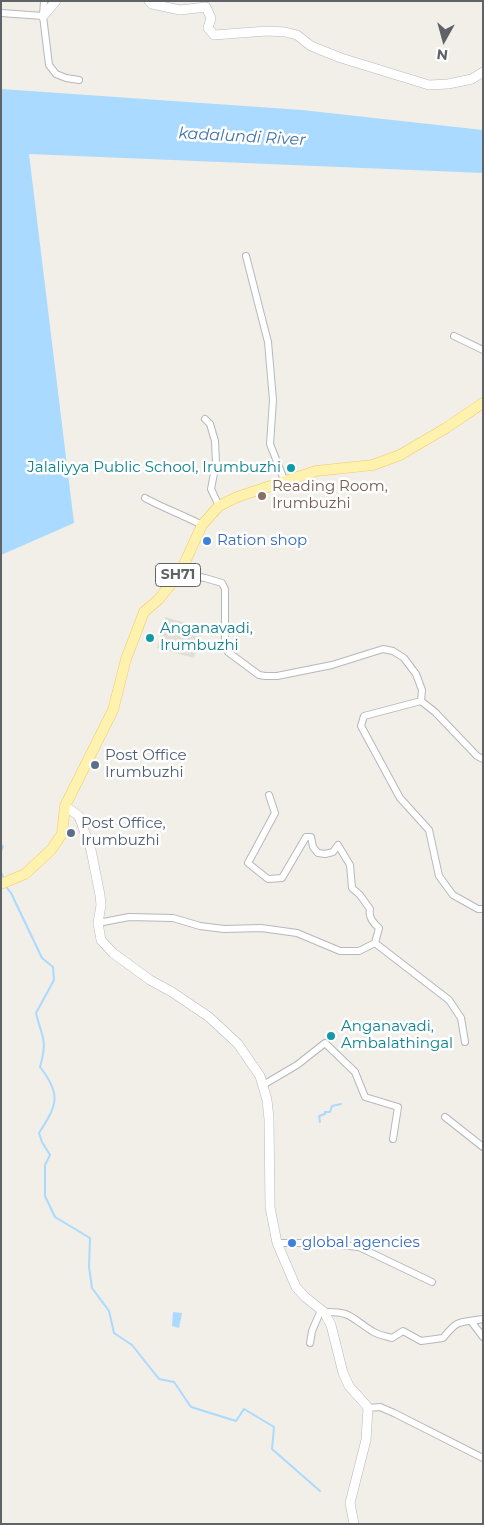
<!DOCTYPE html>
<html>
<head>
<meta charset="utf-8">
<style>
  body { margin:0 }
  #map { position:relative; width:484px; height:1525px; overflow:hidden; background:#f1efe8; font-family:Montserrat,sans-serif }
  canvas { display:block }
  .frame { position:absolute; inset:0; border:2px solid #5f6368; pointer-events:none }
  .north { position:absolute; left:419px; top:15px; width:50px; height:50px; -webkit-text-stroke:4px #fff; paint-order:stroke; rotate:187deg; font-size:14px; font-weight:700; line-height:20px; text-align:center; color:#5f6368 }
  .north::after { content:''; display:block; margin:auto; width:18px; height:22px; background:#5f6368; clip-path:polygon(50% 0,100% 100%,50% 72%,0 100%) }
</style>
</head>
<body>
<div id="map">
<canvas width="484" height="1525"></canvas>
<div class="frame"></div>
<div class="north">N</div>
</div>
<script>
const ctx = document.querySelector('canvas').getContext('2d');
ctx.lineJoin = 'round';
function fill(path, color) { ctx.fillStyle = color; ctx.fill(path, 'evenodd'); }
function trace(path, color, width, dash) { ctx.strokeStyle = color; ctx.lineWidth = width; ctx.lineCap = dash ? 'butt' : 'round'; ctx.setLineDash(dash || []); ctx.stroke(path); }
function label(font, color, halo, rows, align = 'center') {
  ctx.font = font + ' Montserrat,sans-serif'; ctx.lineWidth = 5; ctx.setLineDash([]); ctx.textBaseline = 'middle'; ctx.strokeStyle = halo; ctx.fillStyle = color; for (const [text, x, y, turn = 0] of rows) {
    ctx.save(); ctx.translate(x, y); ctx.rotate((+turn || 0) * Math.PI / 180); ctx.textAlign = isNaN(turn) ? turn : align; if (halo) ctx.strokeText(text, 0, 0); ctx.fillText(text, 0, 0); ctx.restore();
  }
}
fill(new Path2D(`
  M165,617L204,628L194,658L157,648Z`), '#e1ded6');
fill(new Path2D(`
  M1,89L302,110L483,130V173L29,154L74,523L1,555Z
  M173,1312L182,1313L179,1328L172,1326Z`), '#aadaff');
trace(new Path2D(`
  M1,844L3,847L1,851
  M1,873L3,876
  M7,888L11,893L42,958L53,967L54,980L36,1013C42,1039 48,1038 40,1067C62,1095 57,1105 39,1133L42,1142L50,1155L45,1165V1196L55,1217L90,1238L89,1267L92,1288L109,1311L114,1333L132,1345L159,1379L174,1382L191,1407L236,1421L244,1409L274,1427L272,1449L320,1491
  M320,1122L319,1116L325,1114V1112H330L332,1106L341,1104`), '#aadaff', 2);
const minor = new Path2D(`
  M44,1L43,16L49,65L56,74L66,78L79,80
  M1,13L43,16
  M246,256L268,342L273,400L270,444L285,482
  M454,336L483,350
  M205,419L210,424L215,441L216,463L211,489L219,506
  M145,498C163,508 183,515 202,525
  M180,573L205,578L222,583L225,589V646L228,652L259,675L265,676H277L332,665L383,649L393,651L404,658L416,674L422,690L421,701L364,716L361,726L400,798L429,830L439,876L453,895L478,909H483
  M421,701L435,712L477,756L483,759
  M98,923L129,917L173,918L200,926L224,929L261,928L297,933L340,951H359L375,943L379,928C373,923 368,917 370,909L360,895L352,888L350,865L338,845L333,852L325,854L318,853L313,847L311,837H306L282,878L268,879L248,863L275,813L269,795
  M375,943L449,1000L461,1018L465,1042
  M263,1085L297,1065L325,1043L355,1072L365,1097L398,1107L393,1139
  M445,1117L483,1147
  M277,1243H317L359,1247L432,1282
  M324,1312C351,1311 351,1318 372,1331C378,1335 385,1336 392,1338L403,1331L421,1341L443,1338C459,1318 460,1323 483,1319
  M471,1321L483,1337
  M310,1343L312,1331L321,1310
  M368,1408L380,1407L394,1413L483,1458`);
const secondary = new Path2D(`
  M149,1L152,4L180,10L206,7L211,18L208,28L214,35L267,31L285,32L297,35L311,46L341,58L429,85L448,84L472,79L483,72
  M43,16L56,1
  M65,806L79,816L91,850L100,895L101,905L98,923L101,940L113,953L150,980L172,992L209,1017L238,1044L260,1076L267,1100L269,1119L270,1207L277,1243L296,1287L305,1297L324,1312L331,1325L343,1373L349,1386L366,1405L368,1408L366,1440L350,1503L354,1524`);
const primary = new Path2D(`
  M1,884L25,874L51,850L62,834L65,806L113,710L126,659L144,612L158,600L180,573L202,525L219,506L237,497L316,471L373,465L400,455L446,428L483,403`);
trace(minor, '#b5b8bc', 8);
trace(secondary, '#b6babf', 10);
trace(primary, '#f2c960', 11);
trace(minor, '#fff', 6);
trace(secondary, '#fff', 9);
trace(primary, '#fff2af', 10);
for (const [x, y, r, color] of [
  [291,468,5,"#0f9aa8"],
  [262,496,5,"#8d6e63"],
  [207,541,5,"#3f7fe0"],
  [150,638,5,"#0f9aa8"],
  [95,765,5,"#5c6f8a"],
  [71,833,5,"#5c6f8a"],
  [331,1036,5,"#0f9aa8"],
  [292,1243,5,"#3f7fe0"]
]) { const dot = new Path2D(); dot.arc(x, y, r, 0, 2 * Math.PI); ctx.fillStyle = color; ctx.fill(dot); trace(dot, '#fff', 2); }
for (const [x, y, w] of [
  [178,575,45]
]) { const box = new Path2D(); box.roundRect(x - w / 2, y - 11.5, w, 23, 4); ctx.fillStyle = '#fff'; ctx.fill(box); trace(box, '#5f6368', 1); }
label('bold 14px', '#5f6368', null, [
  ["SH71",178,575]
]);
label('15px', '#0d838f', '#fff', [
  ["Jalaliyya Public School, Irumbuzhi",281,468,"right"],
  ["Anganavadi,",160,629],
  ["Irumbuzhi",160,646],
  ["Anganavadi,",341,1027],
  ["Ambalathingal",341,1044]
], 'left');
label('15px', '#785e54', '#fff', [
  ["Reading Room,",272,487],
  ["Irumbuzhi",272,504]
], 'left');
label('15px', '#366cbe', '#fff', [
  ["Ration shop",217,541],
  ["global agencies",302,1243]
], 'left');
label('15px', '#4e5e75', '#fff', [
  ["Post Office",105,756],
  ["Irumbuzhi",105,773],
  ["Post Office,",81,824],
  ["Irumbuzhi",81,841]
], 'left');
label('italic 16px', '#4174aa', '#fff', [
  ["kadalundi River",242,137,3]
]);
</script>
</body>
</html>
